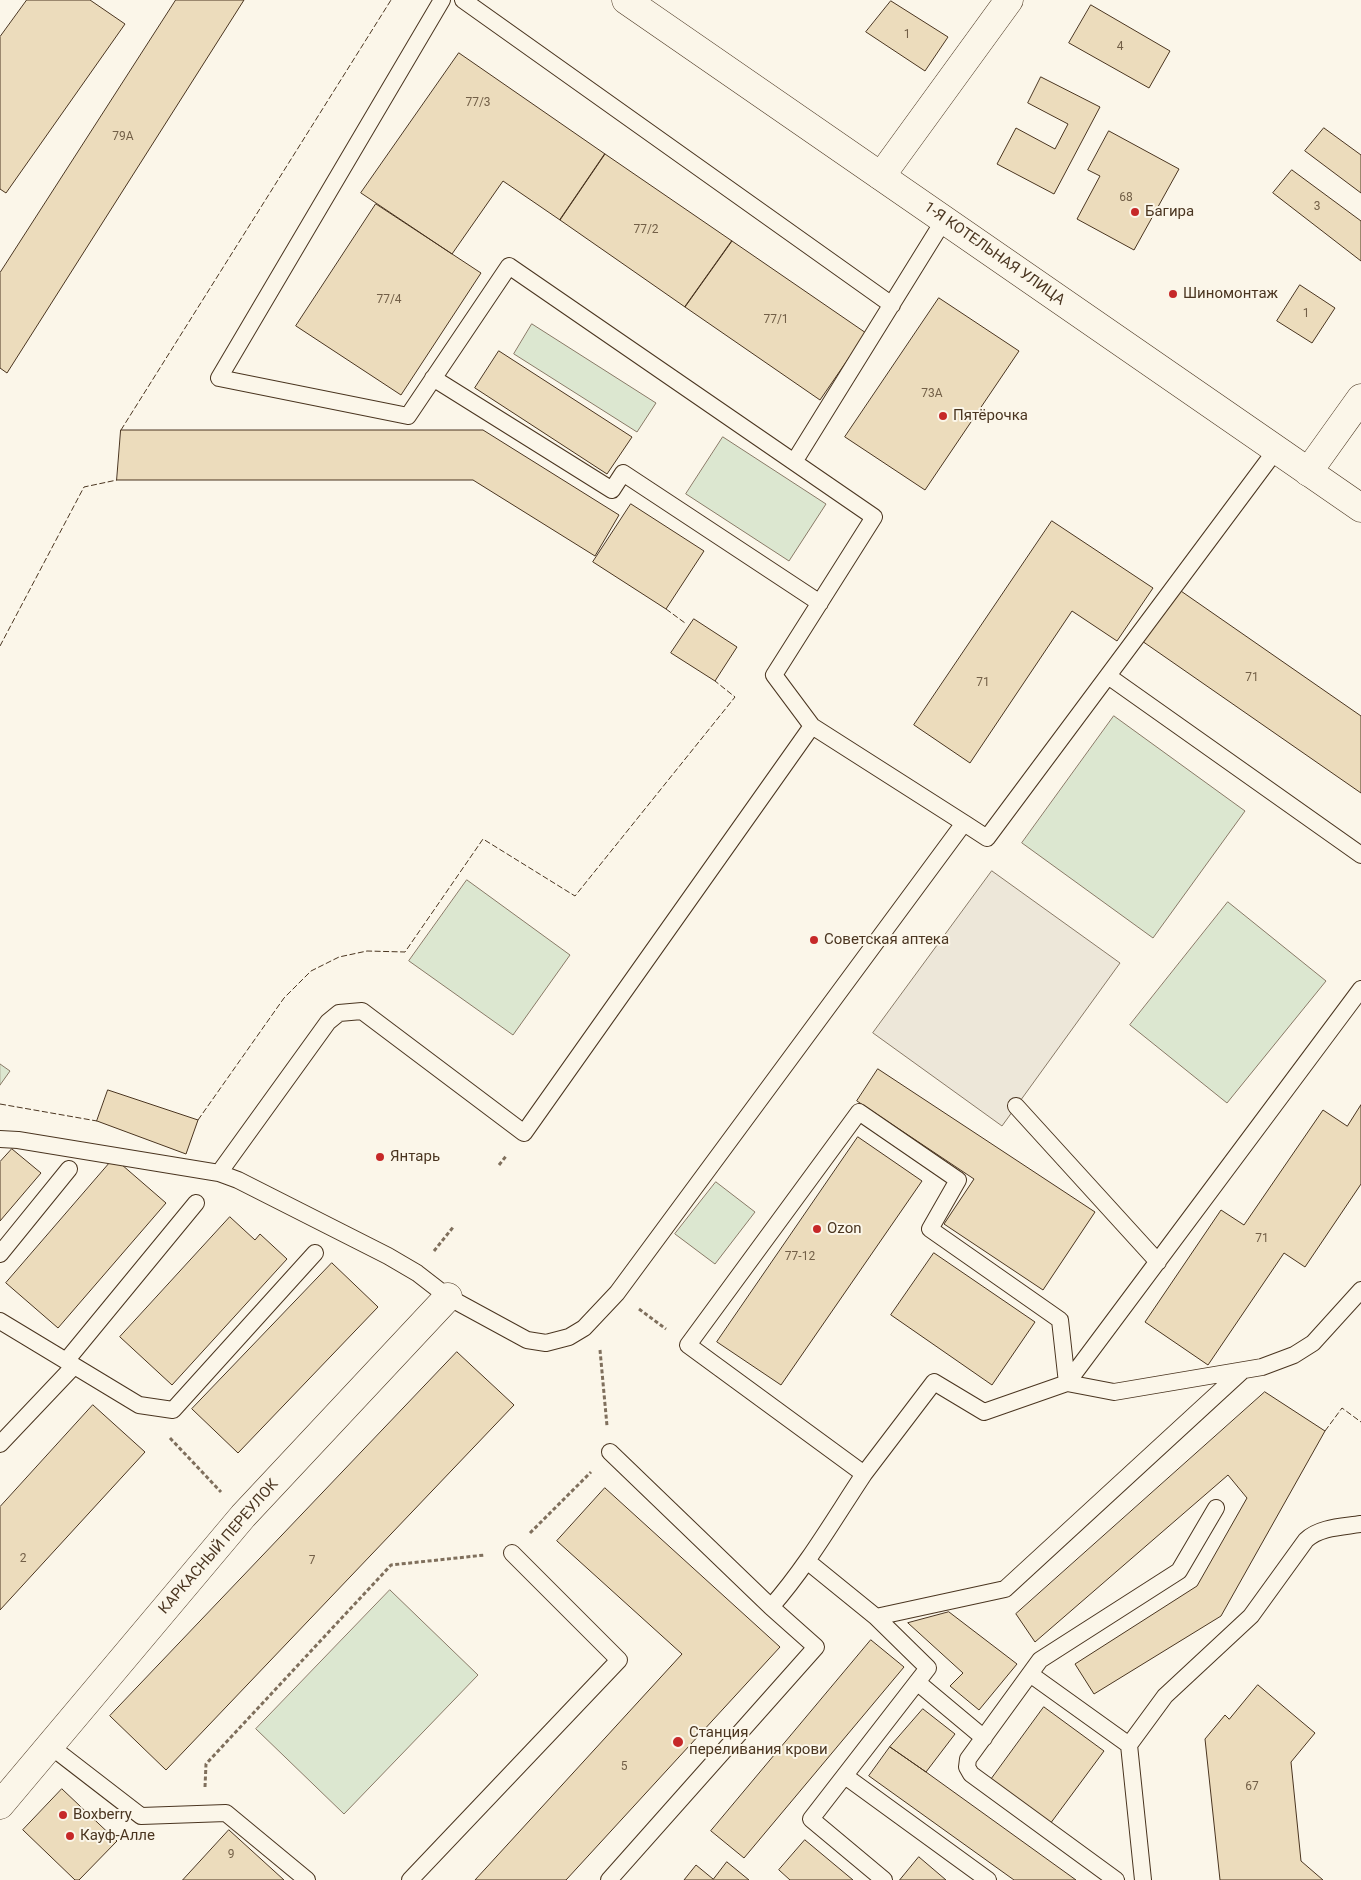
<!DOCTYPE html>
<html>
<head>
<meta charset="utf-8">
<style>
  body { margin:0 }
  canvas { display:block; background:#fbf6e9 }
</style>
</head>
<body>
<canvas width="1361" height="1880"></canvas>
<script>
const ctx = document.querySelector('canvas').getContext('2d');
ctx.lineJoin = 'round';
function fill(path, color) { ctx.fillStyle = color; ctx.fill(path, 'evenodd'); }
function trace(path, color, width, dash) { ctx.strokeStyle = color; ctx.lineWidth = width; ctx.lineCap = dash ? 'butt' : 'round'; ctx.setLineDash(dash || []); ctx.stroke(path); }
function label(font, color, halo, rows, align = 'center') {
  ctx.font = font + ' Roboto,sans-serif'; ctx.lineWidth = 4; ctx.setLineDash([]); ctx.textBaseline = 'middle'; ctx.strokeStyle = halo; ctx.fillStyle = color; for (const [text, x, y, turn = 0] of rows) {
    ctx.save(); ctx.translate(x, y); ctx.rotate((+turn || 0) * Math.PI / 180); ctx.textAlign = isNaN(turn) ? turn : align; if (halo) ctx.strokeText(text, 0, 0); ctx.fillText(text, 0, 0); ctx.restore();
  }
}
const green = new Path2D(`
  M532,324L656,403L637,432L514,354Z
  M723,437L826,504L789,561L686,494Z
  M1114,716L1245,811L1153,938L1022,843Z
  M467,880L570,955L513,1035L409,961Z
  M1228,902L1326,981L1227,1103L1130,1025Z
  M0,1064L10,1071L0,1085Z
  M716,1182L755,1212L715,1264L675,1234Z
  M390,1590L478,1675L344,1814L256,1729Z`);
fill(green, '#dce7d0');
trace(green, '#887966', 1);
const parking = new Path2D(`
  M992,871L1120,963L1002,1126L873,1033Z`);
fill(parking, '#ede7d9');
trace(parking, '#887966', 1);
const building = new Path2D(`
  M27,0H90L125,24L6,193L0,189V37Z
  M176,0H244L7,373L0,368V273Z
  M891,1L948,37L925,71L866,32Z
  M1091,5L1170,51L1149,88L1069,43Z
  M459,53L605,154L560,220L503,181L452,254L361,193Z
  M1041,77L1100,107L1054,194L997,164L1016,128L1055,149L1068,124L1028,103Z
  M1324,128L1361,155V193L1305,151Z
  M1109,131L1179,169L1134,250L1077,219L1100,176L1088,170Z
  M605,154L732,241L685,307L560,220Z
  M1292,170L1361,221V261L1273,193Z
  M376,204L481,273L401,395L296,326Z
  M732,241L866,333L820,400L685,307Z
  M1300,285L1335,308L1312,343L1277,321Z
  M939,298L1019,351L925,490L845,437Z
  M499,351L632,437L607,474L475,388Z
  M121,430H483L619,515L595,556L473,480H117Z
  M631,504L704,551L666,609L593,562Z
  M1052,521L1153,588L1117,641L1072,611L970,763L914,725Z
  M1178,589L1361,716V793L1142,641Z
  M694,619L737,647L715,681L671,653Z
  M878,1069L1095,1212L1043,1290L944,1224L974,1179L857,1101Z
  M108,1090L198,1120L186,1154L97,1121Z
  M1361,1105V1184L1305,1267L1284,1253L1208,1365L1145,1322L1221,1210L1244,1225L1323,1110L1347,1126Z
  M858,1137L922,1181L781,1385L717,1342Z
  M12,1149L41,1173L0,1221V1162Z
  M114,1158L166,1203L58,1328L6,1283Z
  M230,1217L255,1240L260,1234L287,1259L172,1385L120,1337Z
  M934,1253L1035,1322L992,1385L891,1315Z
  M332,1263L378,1307L238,1453L192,1409Z
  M457,1352L514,1405L166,1770L110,1716Z
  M1265,1392L1325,1431L1221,1616L1094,1694L1075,1664L1197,1586L1247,1498L1228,1475L1035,1642L1016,1614Z
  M93,1405L145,1452L0,1610V1507Z
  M605,1488L780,1647L566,1880H475L682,1654L557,1541Z
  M949,1612L1017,1664L979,1710L950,1686L963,1673L908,1623Z
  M871,1640L904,1667L744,1858L711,1831Z
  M1258,1685L1315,1733L1291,1762L1301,1861L1323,1880H1220L1205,1739L1225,1715L1229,1719Z
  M1044,1707L1104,1751L1050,1824L990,1781Z
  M923,1709L955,1734L926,1772L890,1747Z
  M890,1747L926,1772L1076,1880H1014L869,1776Z
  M62,1789L117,1841L79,1880H75L23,1830Z
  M229,1830L284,1880H183Z
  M805,1840L853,1880H790L779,1870Z
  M919,1857L946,1880H900Z
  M727,1862L749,1880H684L696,1865L713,1879Z`);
fill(building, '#ecdcbc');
trace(building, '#4a3520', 1);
const lane = new Path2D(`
  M442,0L219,378L408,416L509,266L794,462
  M463,0L892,305
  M433,378L612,490L623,473L820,603
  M1108,676L1361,855
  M812,726L774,675L874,517L794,462L944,220
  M964,823L987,838L1276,450
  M1016,1106L1158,1262
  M0,1139L18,1140L219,1173L238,1180L388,1256L417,1273L448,1297L527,1340L546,1343L569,1337L584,1328L617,1293L964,823L812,726L524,1133L362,1011L339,1013L328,1022L219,1173
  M0,1254L69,1169
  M0,1321L139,1405L173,1410L315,1253
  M66,1361L196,1203
  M1067,1383L1060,1320L930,1229L958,1180L859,1112L688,1345L864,1474L934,1382L984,1412L1067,1383L1114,1392L1262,1367L1294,1355L1313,1343L1361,1290
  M1067,1383L1361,989
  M0,1444L74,1366
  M807,1561L876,1617L928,1668L811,1819L884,1880
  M771,1607C807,1566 834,1519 864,1474
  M876,1617L1005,1589L1241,1372
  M1030,1674L1129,1745L1143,1880
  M917,1682L984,1738
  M49,1745L141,1816L226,1813L307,1880
  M1129,1745L1165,1696L1251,1616L1306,1540C1320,1527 1342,1527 1361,1524
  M845,1776L988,1880
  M410,1880L619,1660L512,1553
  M609,1880L816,1647L771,1607L610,1452
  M1116,1880L971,1774L967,1767L968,1759L1040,1660L1179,1571L1216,1508`);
const street = new Path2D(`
  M881,176L1009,0
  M1308,472L1361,398
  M0,1805L243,1516L448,1297`);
const secondary = new Path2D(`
  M626,0L1361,508`);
trace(lane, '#4a3520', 18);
trace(street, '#4a3520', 29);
trace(secondary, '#4a3520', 29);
trace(new Path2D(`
  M499,1165L507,1155
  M434,1251L454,1226
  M639,1309L666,1329
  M600,1350L607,1426
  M170,1438L221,1492
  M530,1533L591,1472
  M205,1787L206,1764L391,1565L485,1555`), '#7f6f5c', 3, [4, 2.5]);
trace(lane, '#fbf6e9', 16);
trace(street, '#fbf6e9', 28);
trace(secondary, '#fbf6e9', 28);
trace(new Path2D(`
  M121,430L391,0
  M666,609L685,623
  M0,646L84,487L117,480
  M0,1104L97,1121
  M198,1120L284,998L311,971L339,957L367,951L405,952L483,839L575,896L735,697L715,681
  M1325,1431L1342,1408L1361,1422`), '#4a3520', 1, [6, 2.5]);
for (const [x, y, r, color] of [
  [1135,212,5,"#c62828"],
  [1173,294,5,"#c62828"],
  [943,416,5,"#c62828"],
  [814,940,5,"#c62828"],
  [380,1157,5,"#c62828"],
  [817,1229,5,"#c62828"],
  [678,1742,6,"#c62828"],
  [63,1815,5,"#c62828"],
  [70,1836,5,"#c62828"]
]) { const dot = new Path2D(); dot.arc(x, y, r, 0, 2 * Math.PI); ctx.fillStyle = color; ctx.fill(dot); trace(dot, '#fbf6e9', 2); }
label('12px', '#725f47', null, [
  ["1",907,35],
  ["4",1120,47],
  ["77/3",478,103],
  ["79А",123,137],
  ["68",1126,198],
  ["3",1317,207],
  ["77/2",646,230],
  ["77/4",389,300],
  ["1",1306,314],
  ["77/1",776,320],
  ["73А",932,394],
  ["71",1252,678],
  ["71",983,683],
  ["71",1262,1239],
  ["77-12",800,1257],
  ["2",23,1559],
  ["7",312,1561],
  ["5",624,1767],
  ["67",1252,1787],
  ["9",231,1855]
]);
label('15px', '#4a3520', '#fbf6e9', [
  ["Багира",1145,212],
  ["Шиномонтаж",1183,294],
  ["Пятёрочка",953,416],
  ["Советская аптека",824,940],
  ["Янтарь",390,1157],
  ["Ozon",827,1229],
  ["Станция",689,1733],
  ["переливания крови",689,1750],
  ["Boxberry",73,1815],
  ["Кауф-Алле",80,1836]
], 'left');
label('15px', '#4a3520', '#fbf6e9', [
  ["1-Я КОТЕЛЬНАЯ УЛИЦА",994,254,35],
  ["КАРКАСНЫЙ ПЕРЕУЛОК",219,1547,-49]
]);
</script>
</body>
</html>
